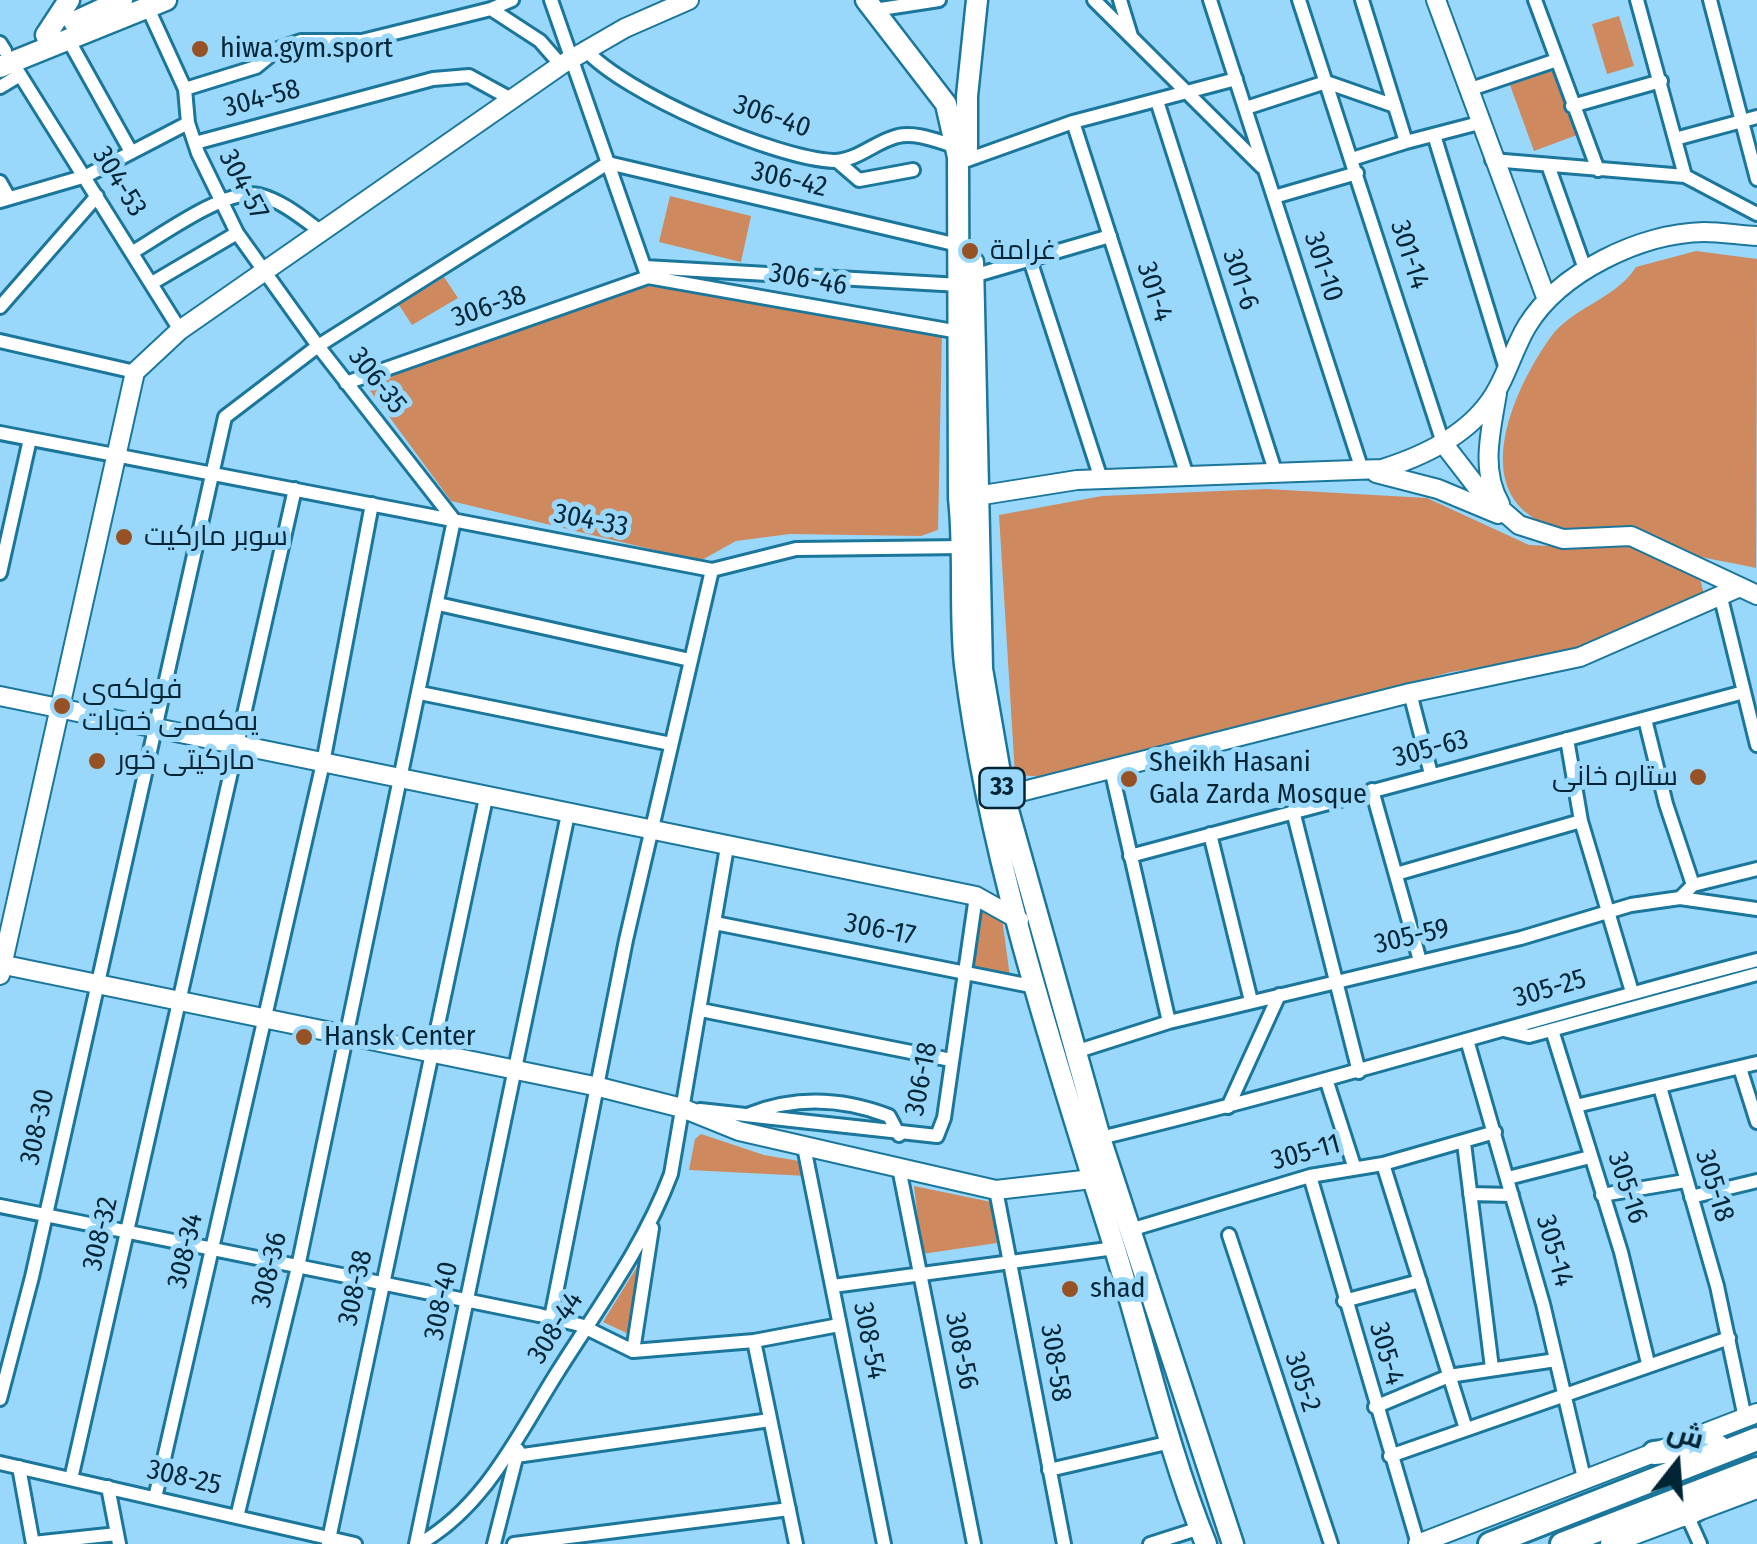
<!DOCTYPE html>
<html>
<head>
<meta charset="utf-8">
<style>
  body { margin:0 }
  #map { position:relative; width:1757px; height:1544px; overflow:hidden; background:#99d8fa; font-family:"Fira Sans Condensed",Cairo,sans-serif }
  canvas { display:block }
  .north { position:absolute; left:1627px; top:1414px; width:100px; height:100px; -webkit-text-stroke:8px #99d8fa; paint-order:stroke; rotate:17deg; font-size:28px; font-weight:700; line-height:40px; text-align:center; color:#012535 }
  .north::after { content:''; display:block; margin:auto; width:35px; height:45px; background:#012535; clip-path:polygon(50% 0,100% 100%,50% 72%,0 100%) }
</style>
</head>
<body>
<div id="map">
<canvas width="1757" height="1544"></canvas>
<div class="north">ش</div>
</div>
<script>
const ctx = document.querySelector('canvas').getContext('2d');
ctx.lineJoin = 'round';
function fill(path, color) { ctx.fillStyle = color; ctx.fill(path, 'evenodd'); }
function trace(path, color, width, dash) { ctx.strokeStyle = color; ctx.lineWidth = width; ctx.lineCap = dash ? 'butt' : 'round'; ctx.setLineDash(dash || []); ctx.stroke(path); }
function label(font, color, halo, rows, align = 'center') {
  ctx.font = font + ' "Fira Sans Condensed",Cairo,sans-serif'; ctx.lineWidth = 10; ctx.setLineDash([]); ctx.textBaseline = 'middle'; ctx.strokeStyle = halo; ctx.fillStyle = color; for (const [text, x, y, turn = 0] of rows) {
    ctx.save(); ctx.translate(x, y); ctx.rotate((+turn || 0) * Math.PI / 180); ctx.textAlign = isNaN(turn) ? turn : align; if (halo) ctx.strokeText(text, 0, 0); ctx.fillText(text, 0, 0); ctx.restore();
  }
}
fill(new Path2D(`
  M1619,16L1634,66L1607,74L1592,24Z
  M1553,69L1577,135L1534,151L1510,85Z
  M670,196L751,216L741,262L659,242Z
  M1696,251L1757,259L1756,568C1731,562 1705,559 1681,552C1662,546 1645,534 1625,529C1602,524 1580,535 1557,528C1464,501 1511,393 1550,338C1573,306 1615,300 1636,267Z
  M444,277L458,298L412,325L399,305Z
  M641,285L942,330L938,530L921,536L790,534L736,541L700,561L451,501L366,385Z
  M1267,489L1427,498L1529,545L1599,548L1629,543L1699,574L1705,599L1594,650L1451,672L1051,777L1015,775L999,515L1102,496Z
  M979,906L1002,918L1010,977L971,970Z
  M701,1134L764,1155L805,1162L807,1176L689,1170L695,1139Z
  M914,1186L991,1202L997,1243L922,1254Z
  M643,1257L633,1336L603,1322Z`), '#cf895f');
const street = new Path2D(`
  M551,0L647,275
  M1094,0L1262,167
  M1120,0L1131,36
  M1210,0L1362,470
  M1299,0L1443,443
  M1362,0L1406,142L1479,123
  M1535,0L1598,170
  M1637,0L1685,176
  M1710,0L1757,179
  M147,6L185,89L188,123L198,153L237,233L318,346L454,520L298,1267L237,1517
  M491,9L512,0
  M874,10L939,0
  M68,39L130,150
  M0,43L5,51
  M585,49C623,93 776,159 834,161C857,161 876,141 898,136C918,132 939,142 958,147
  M12,62L180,330
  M0,87L20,75
  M185,89L256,67L278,49L301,41H362L491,9L540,41L561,65
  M1468,90L1557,60
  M1157,101L1276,474
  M1572,106L1661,81
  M1246,108L1326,82L1395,106
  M1073,122L1187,476
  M1434,135L1506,369
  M1675,139L1757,117
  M195,143L433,79L469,76L511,99
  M1352,159L1406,142
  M967,160L1073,122L1236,79
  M1492,160L1685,176L1757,214
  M837,161L859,180L913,170
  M1548,165L1585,269
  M0,182L9,198
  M1274,197L1357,173
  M0,201L86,176L188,123
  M133,252C162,235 227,187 259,195C282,201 301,217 320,231
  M1030,260L1101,479
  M645,267L960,285
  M973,276L1110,236
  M152,283L237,233
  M0,307L97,196
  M0,341L135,372
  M346,383L648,277L959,332
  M0,433L712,570L796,549L964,547
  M0,573L30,439
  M1721,598L1757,745
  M438,604L690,660
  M420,693L671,744
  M1410,693L1431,774
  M1645,719L1666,804L1693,885
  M1567,739L1581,821L1632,992
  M1111,769L1169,1022
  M1372,790L1420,961
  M1293,811L1359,1072
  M1210,834L1251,1001
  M1130,856L1744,692
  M1396,874L1581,821
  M1680,898L1757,909
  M715,923L1036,987
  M701,1010L951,1060
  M1504,1030L1529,1036L1757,974
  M1552,1030L1621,1252L1648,1363
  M1467,1040L1543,1304L1584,1478
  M1075,1052L1169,1022L1521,938L1631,905L1680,898L1693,885L1757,869
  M1740,1068L1757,1122
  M1327,1082L1354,1166
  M1660,1087L1717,1286L1745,1418
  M1576,1106L1757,1063
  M1228,1107L1279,995
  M700,1110L937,1136L944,1118L976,896
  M750,1114C796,1096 842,1098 889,1116L899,1135
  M1100,1138C1321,1085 1537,1017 1757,960
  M1464,1143L1492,1368
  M804,1147L884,1544
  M1383,1164L1466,1429
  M899,1168L974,1544
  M1310,1176L1418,1544
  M1508,1178L1590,1157
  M996,1190L1064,1544
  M1470,1194L1512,1195
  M1602,1195L1685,1181
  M1691,1197L1757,1181
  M0,1206L539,1315L580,1325L633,1351L754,1341L839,1325
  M1130,1230L1310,1176L1383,1164L1495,1132
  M1229,1235L1331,1544
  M833,1286L1115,1248
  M1344,1301L1420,1281
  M551,1318L626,940L712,570
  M754,1341L796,1544
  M633,1351L652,1228
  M0,1399L32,1277L225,417L318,346L608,163L958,245
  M1375,1407L1449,1376L1556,1360
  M516,1456L770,1420
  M1390,1456L1729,1338
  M0,1463L355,1544
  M19,1467L33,1544
  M1049,1470L1171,1442
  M71,1479L295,489
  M108,1487L119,1544
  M155,1498L323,763L372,504
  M1687,1515L1700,1544
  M33,1543L117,1534
  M328,1544L486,798
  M416,1544L568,814
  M419,1544C485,1507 518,1435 557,1373C598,1308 644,1246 671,1174L727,847
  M494,1544L518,1450
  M514,1544L789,1509
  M1150,1544L1200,1528`);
const secondary = new Path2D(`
  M1436,0L1547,300
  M1497,393C1491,431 1480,469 1500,504
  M1443,443L1480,491L1519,525L1563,539L1631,536L1740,587
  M1376,473L1438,489L1498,514
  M964,498L1077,480L1382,469C1427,455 1475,432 1498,388C1509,368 1515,346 1527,326C1560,272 1641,233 1704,232C1721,232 1739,235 1757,236
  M0,696L976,896L1019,920
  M1004,796L1410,693L1580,657L1740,587L1757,595
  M0,964L599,1087L682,1108L739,1131L996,1190L1092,1179
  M0,975L135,372L180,330L561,65L625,28L689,0
  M1418,1544L1757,1413
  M1610,1544L1757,1489`);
const primary = new Path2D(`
  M866,0L946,104L958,157L959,498C965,554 959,610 965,665C989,859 1056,1061 1114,1246C1145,1345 1167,1448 1206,1544
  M74,22L122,0
  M46,35L69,0
  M0,67L166,0
  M967,149V96L977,0
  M973,262L982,669L1004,796L1100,1138L1233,1544`);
const highway = new Path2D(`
  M1654,1453L1718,1446
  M1687,1515L1722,1493
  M1490,1544L1757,1439
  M1562,1544L1757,1469`);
trace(street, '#1b769b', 18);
trace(secondary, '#1b769b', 22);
trace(primary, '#1b769b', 25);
trace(highway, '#1b769b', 28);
trace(street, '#fff', 12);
trace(secondary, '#fff', 18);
trace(primary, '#fff', 20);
trace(highway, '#fff', 22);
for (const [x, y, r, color] of [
  [200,49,10,"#965224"],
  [970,251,10,"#965224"],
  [124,537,10,"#965224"],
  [62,706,10,"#965224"],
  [97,761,10,"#965224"],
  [1698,777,10,"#965224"],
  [1129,779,10,"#965224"],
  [304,1037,10,"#965224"],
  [1070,1289,10,"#965224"]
]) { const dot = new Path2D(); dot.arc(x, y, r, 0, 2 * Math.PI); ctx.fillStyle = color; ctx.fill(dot); trace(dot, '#99d8fa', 4); }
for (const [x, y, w] of [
  [1002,788,45]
]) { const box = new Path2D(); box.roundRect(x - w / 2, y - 20, w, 40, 8); ctx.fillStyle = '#99d8fa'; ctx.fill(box); trace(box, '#012535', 2.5); }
label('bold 25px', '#012535', null, [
  ["33",1002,788]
]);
label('28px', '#012535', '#99d8fa', [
  ["hiwa.gym.sport",220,49],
  ["غرامة",990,251],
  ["سوبر مارکیت",144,537],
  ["فولکه‌ی",82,690],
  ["یه‌که‌می خه‌بات",82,722],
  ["مارکیتی خور",117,761],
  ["Sheikh Hasani",1149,763],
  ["Gala Zarda Mosque",1149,795],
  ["ستاره خانی",1678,777,"right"],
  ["Hansk Center",324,1037],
  ["shad",1090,1289]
], 'left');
label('28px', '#012535', '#99d8fa', [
  ["304-58",262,99,-15],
  ["306-40",772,117,19],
  ["306-42",789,180,13],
  ["304-53",119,182,58],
  ["304-57",243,185,62],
  ["301-14",1409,255,72],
  ["301-10",1323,267,72],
  ["306-46",808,280,10],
  ["301-6",1240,280,72],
  ["301-4",1154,292,72],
  ["306-38",489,307,-19],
  ["306-35",377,381,52],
  ["304-33",591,521,11],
  ["305-63",1431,749,-15],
  ["306-17",880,930,11],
  ["305-59",1412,937,-13],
  ["305-25",1550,989,-16],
  ["306-18",922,1079,-79],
  ["308-30",38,1127,-78],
  ["305-11",1306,1153,-15],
  ["305-18",1714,1186,73],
  ["305-16",1627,1188,72],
  ["308-32",101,1234,-77],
  ["308-34",186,1251,-77],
  ["305-14",1554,1251,74],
  ["308-36",270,1270,-77],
  ["308-38",356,1288,-78],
  ["308-40",442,1301,-79],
  ["308-44",556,1328,-58],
  ["308-54",869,1341,79],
  ["308-56",961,1351,79],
  ["305-4",1386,1354,74],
  ["308-58",1055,1363,81],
  ["305-2",1302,1382,72],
  ["308-25",184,1478,13]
]);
</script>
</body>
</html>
